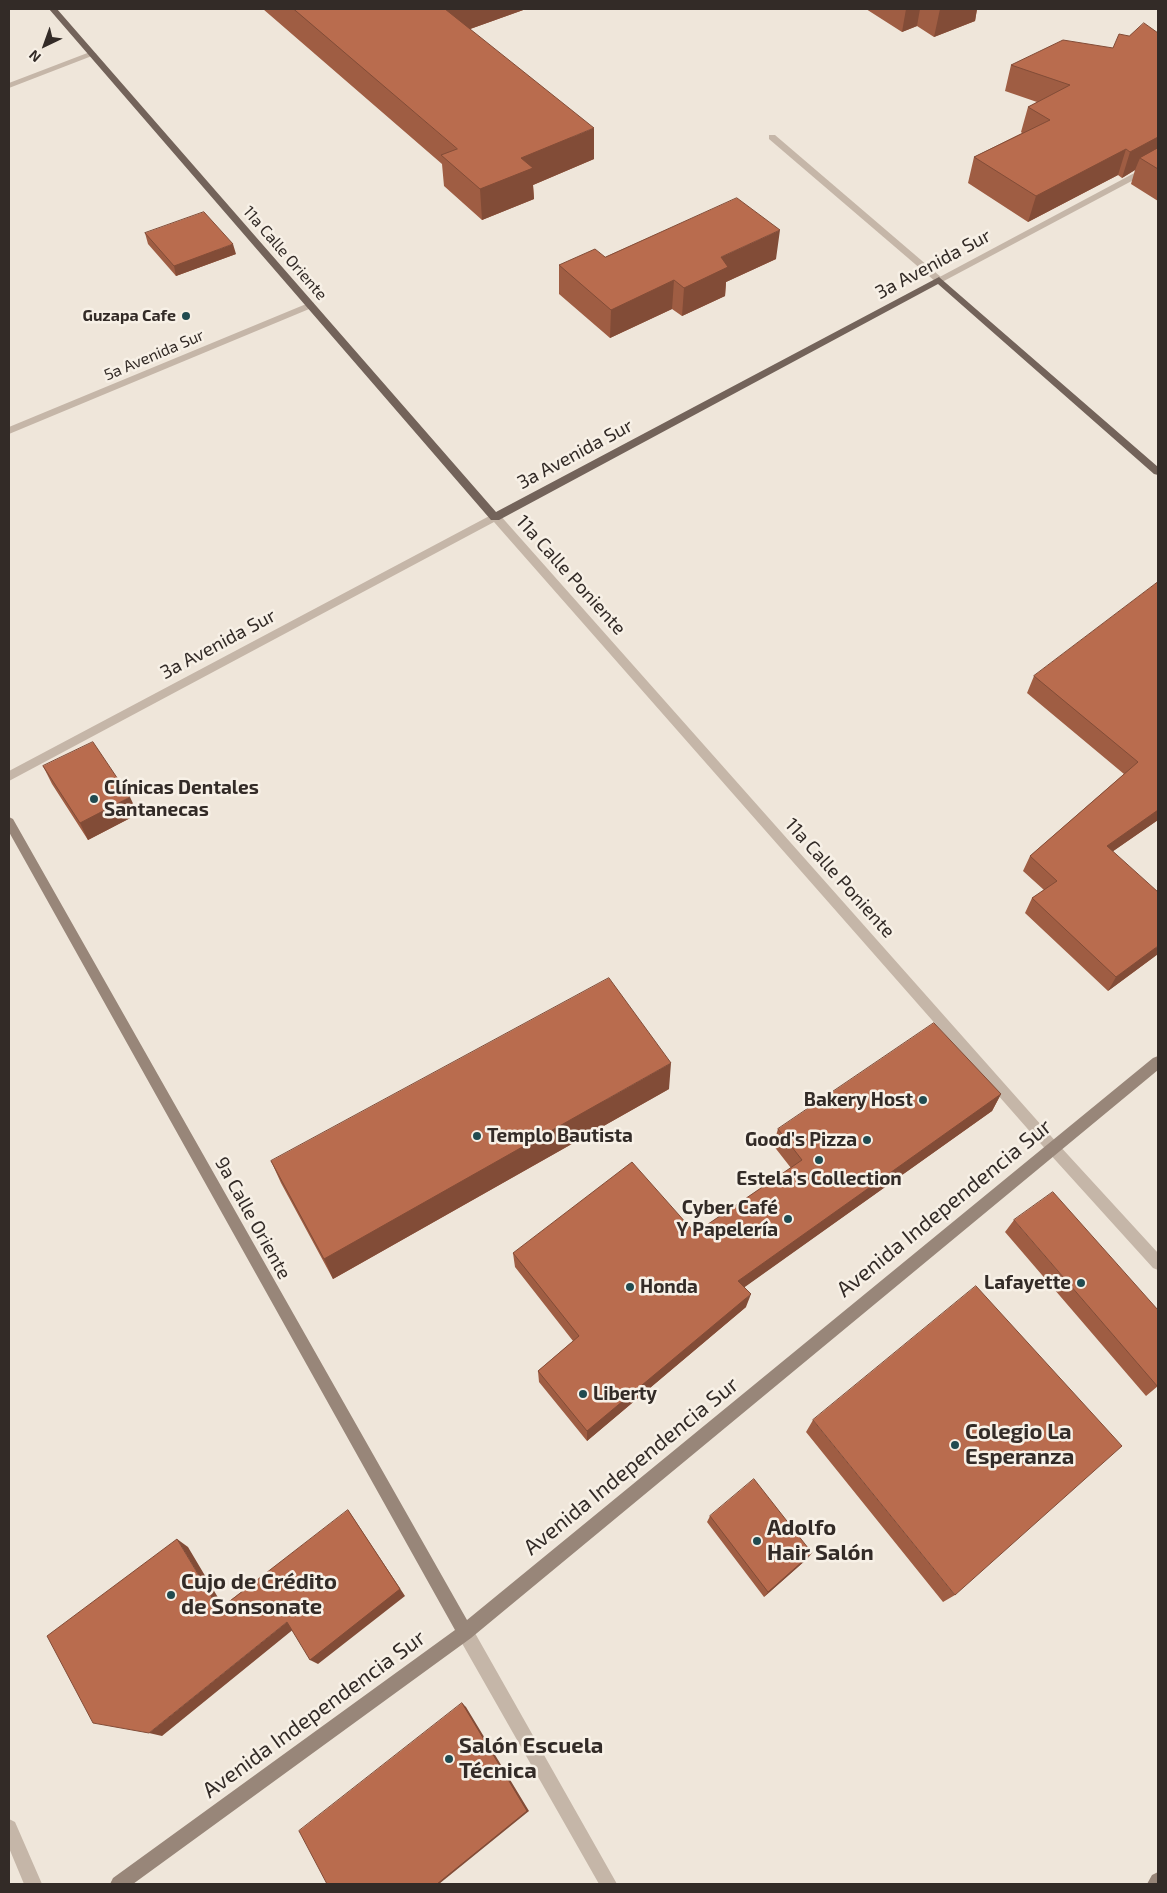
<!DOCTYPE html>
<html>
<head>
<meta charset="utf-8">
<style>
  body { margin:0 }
  #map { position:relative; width:1167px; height:1893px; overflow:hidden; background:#efe6da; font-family:"Exo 2",sans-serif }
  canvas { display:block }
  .frame { position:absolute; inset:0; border:10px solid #332b27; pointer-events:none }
  .north { position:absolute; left:20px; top:20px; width:50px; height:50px; -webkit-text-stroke:4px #f7f0e6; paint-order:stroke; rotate:222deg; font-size:14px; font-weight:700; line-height:20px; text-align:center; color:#332b27 }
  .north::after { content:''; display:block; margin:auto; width:18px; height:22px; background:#332b27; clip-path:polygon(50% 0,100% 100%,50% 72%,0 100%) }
</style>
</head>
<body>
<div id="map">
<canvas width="1167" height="1893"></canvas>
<div class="frame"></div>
<div class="north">N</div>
</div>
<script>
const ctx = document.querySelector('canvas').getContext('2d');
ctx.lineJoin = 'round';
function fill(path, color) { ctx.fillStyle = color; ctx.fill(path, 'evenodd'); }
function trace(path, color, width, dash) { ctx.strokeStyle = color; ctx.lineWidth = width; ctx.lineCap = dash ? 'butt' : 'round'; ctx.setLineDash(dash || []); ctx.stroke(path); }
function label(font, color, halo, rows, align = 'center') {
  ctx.font = font + ' "Exo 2",sans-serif'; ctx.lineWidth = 5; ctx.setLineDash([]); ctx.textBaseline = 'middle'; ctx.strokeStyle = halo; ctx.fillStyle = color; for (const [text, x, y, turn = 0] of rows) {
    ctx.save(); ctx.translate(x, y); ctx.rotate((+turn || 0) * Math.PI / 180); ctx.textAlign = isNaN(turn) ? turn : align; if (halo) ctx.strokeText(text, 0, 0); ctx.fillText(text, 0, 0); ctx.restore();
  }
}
fill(new Path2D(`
  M769,135H775L942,278V282H936L769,139Z`), '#c5b6a8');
fill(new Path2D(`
  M90,52L97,54L9,88V83Z
  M1155,162H1158V167L942,282H936L934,280Z
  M311,302L314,303V307L9,434V427Z
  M495,513L499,514L1058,1144L1158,1253V1270L1153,1268L1048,1152L494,522L9,781V771Z
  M465,1624L471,1626L617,1884H599L459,1638L457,1632L459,1626Z
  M9,1819L15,1822L42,1884H24L9,1848Z`), '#c5b6a8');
fill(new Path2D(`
  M9,817L13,819L467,1620L1153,1058L1158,1056V1070L471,1638L133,1884H110L113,1878L455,1630L9,832Z
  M1158,1872V1884H1147L1152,1875Z`), '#988679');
fill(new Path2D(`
  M49,9H57L496,512L939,277L1158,467V475L1154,474L938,284L499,520H491Z`), '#73635a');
fill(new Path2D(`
  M263,9H526L470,29L594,159L533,185L534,199L482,220L444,186L442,164Z
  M866,9H977L975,21L934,37L917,26L902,32Z
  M1158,33V201L1131,184L1135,170L1122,178L1118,175L1028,222L968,183L974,157L1022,133L1021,132L1028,107L1037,102L1005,91L1011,65L1113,48L1129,36Z
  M145,233L236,254L176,276L148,244Z
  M605,257L776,259L726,282L725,296L682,316L672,309L610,338L559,294V265Z
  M1158,582V820L1113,851L1158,954L1108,991L1025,913L1032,898L1044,890L1023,871L1030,856L1124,774L1027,693L1034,676Z
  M43,766L138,814L88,840L52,784Z
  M669,1089L333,1279L281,1183L271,1161Z
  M1001,1094L992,1111L744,1287L746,1307L587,1441L539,1382L538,1371L573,1341L515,1267L513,1253L695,1233L791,1168L773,1145L778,1129Z
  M1014,1220L1158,1386L1146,1396L1005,1232Z
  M813,1420L955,1595L943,1602L806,1432Z
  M710,1516L807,1559L764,1597L707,1522Z`), '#9f5d43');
fill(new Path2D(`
  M443,9H526L445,38Z
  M906,9H920L917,26L902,32Z
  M940,9H977L975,21L934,37Z
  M594,128V159L533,185L534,199L482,220L480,189L521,158Z
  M1158,137V148L1140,158L1135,170L1122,178L1130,152Z
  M1126,149L1118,175L1028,222L1036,196Z
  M780,230L776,259L726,282L725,296L682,316L684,288L721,257Z
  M233,244L236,254L176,276L174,266Z
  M674,280L672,309L610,338L611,310Z
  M130,797L138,814L88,840L80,823Z
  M1158,810V820L1099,861L1107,846Z
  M1158,946V954L1108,991L1116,977Z
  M671,1063L669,1089L333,1279L324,1259Z
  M1001,1094L992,1111L735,1294L738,1281Z
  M751,1294L746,1307L587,1441V1431Z
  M348,1510L405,1596L318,1664L310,1660Z
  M177,1539L188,1547L229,1616L219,1609Z
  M812,1553L807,1559L764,1597L768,1592Z
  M287,1622L295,1628L162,1736L149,1733Z
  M462,1703L466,1707L529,1811L439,1884H437Z`), '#824c37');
const building = new Path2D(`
  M294,9H445L594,128L521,158L533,168L480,189L441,155L457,149Z
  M1144,23L1158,33V137L1130,152L1126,149L1036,196L974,157L1050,120L1028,107L1070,85L1011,65L1063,40L1113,48L1119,34L1129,36Z
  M1158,148V169L1140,158Z
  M737,198L780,230L721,257L728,267L684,288L674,280L611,310L559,265L595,249L605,257Z
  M204,212L233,244L174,266L145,233Z
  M1158,582V810L1107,846L1158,892V946L1116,977L1032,898L1057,881L1030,856L1138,762L1034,676Z
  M93,742L130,797L80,823L43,766Z
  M609,978L671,1063L324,1259L271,1161Z
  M934,1023L1001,1094L738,1281L751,1294L587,1431L538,1371L579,1336L513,1253L632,1162L695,1233L802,1160L778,1129Z
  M1053,1192L1158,1310V1387L1014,1220Z
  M976,1286L1122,1446L955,1595L813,1420Z
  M754,1479L812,1553L768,1592L710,1516Z
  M348,1510L400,1589L310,1660L287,1622L149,1733L93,1723L47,1636L177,1539L219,1609Z
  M462,1703L527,1811L437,1884H327L299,1831Z`);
fill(building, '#b96c4e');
trace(building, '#824c37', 1);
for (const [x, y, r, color] of [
  [186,316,5,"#214b50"],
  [94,799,5,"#214b50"],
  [923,1100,5,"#214b50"],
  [477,1136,5,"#214b50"],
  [867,1140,5,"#214b50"],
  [819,1160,5,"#214b50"],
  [788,1219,5,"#214b50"],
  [1081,1283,5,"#214b50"],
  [630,1287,5,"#214b50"],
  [583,1394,5,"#214b50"],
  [955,1445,5,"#214b50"],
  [757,1541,5,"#214b50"],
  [171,1595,5,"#214b50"],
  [449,1759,5,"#214b50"]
]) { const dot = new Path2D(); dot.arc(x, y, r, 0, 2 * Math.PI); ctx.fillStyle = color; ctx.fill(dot); trace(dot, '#f7f0e6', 2); }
label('16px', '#332b27', '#f7f0e6', [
  ["11a Calle Oriente",285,253,49],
  ["5a Avenida Sur",154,355,-23]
]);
label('bold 16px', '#332b27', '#f7f0e6', [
  ["Guzapa Cafe",176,316]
], 'right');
label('19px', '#332b27', '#f7f0e6', [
  ["3a Avenida Sur",933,264,-28],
  ["3a Avenida Sur",575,454,-28],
  ["11a Calle Poniente",571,575,48],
  ["3a Avenida Sur",218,644,-28],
  ["11a Calle Poniente",840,878,48],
  ["9a Calle Oriente",253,1218,61]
]);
label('bold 19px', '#332b27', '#f7f0e6', [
  ["Clínicas Dentales",104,788],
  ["Santanecas",104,810],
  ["Bakery Host",913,1100,"right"],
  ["Templo Bautista",487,1136],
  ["Good's Pizza",857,1140,"right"],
  ["Estela's Collection",819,1179,"center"],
  ["Cyber Café",778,1208,"right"],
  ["Y Papelería",778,1230,"right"],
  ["Lafayette",1071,1283,"right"],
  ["Honda",640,1287],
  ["Liberty",593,1394]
], 'left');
label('22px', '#332b27', '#f7f0e6', [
  ["Avenida Independencia Sur",944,1208,-39],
  ["Avenida Independencia Sur",631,1466,-39],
  ["Avenida Independencia Sur",314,1714,-36]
]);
label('bold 22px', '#332b27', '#f7f0e6', [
  ["Colegio La",965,1432],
  ["Esperanza",965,1457],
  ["Adolfo",767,1528],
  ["Hair Salón",767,1553],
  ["Cujo de Crédito",181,1582],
  ["de Sonsonate",181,1607],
  ["Salón Escuela",459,1746],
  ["Técnica",459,1771]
], 'left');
</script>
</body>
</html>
